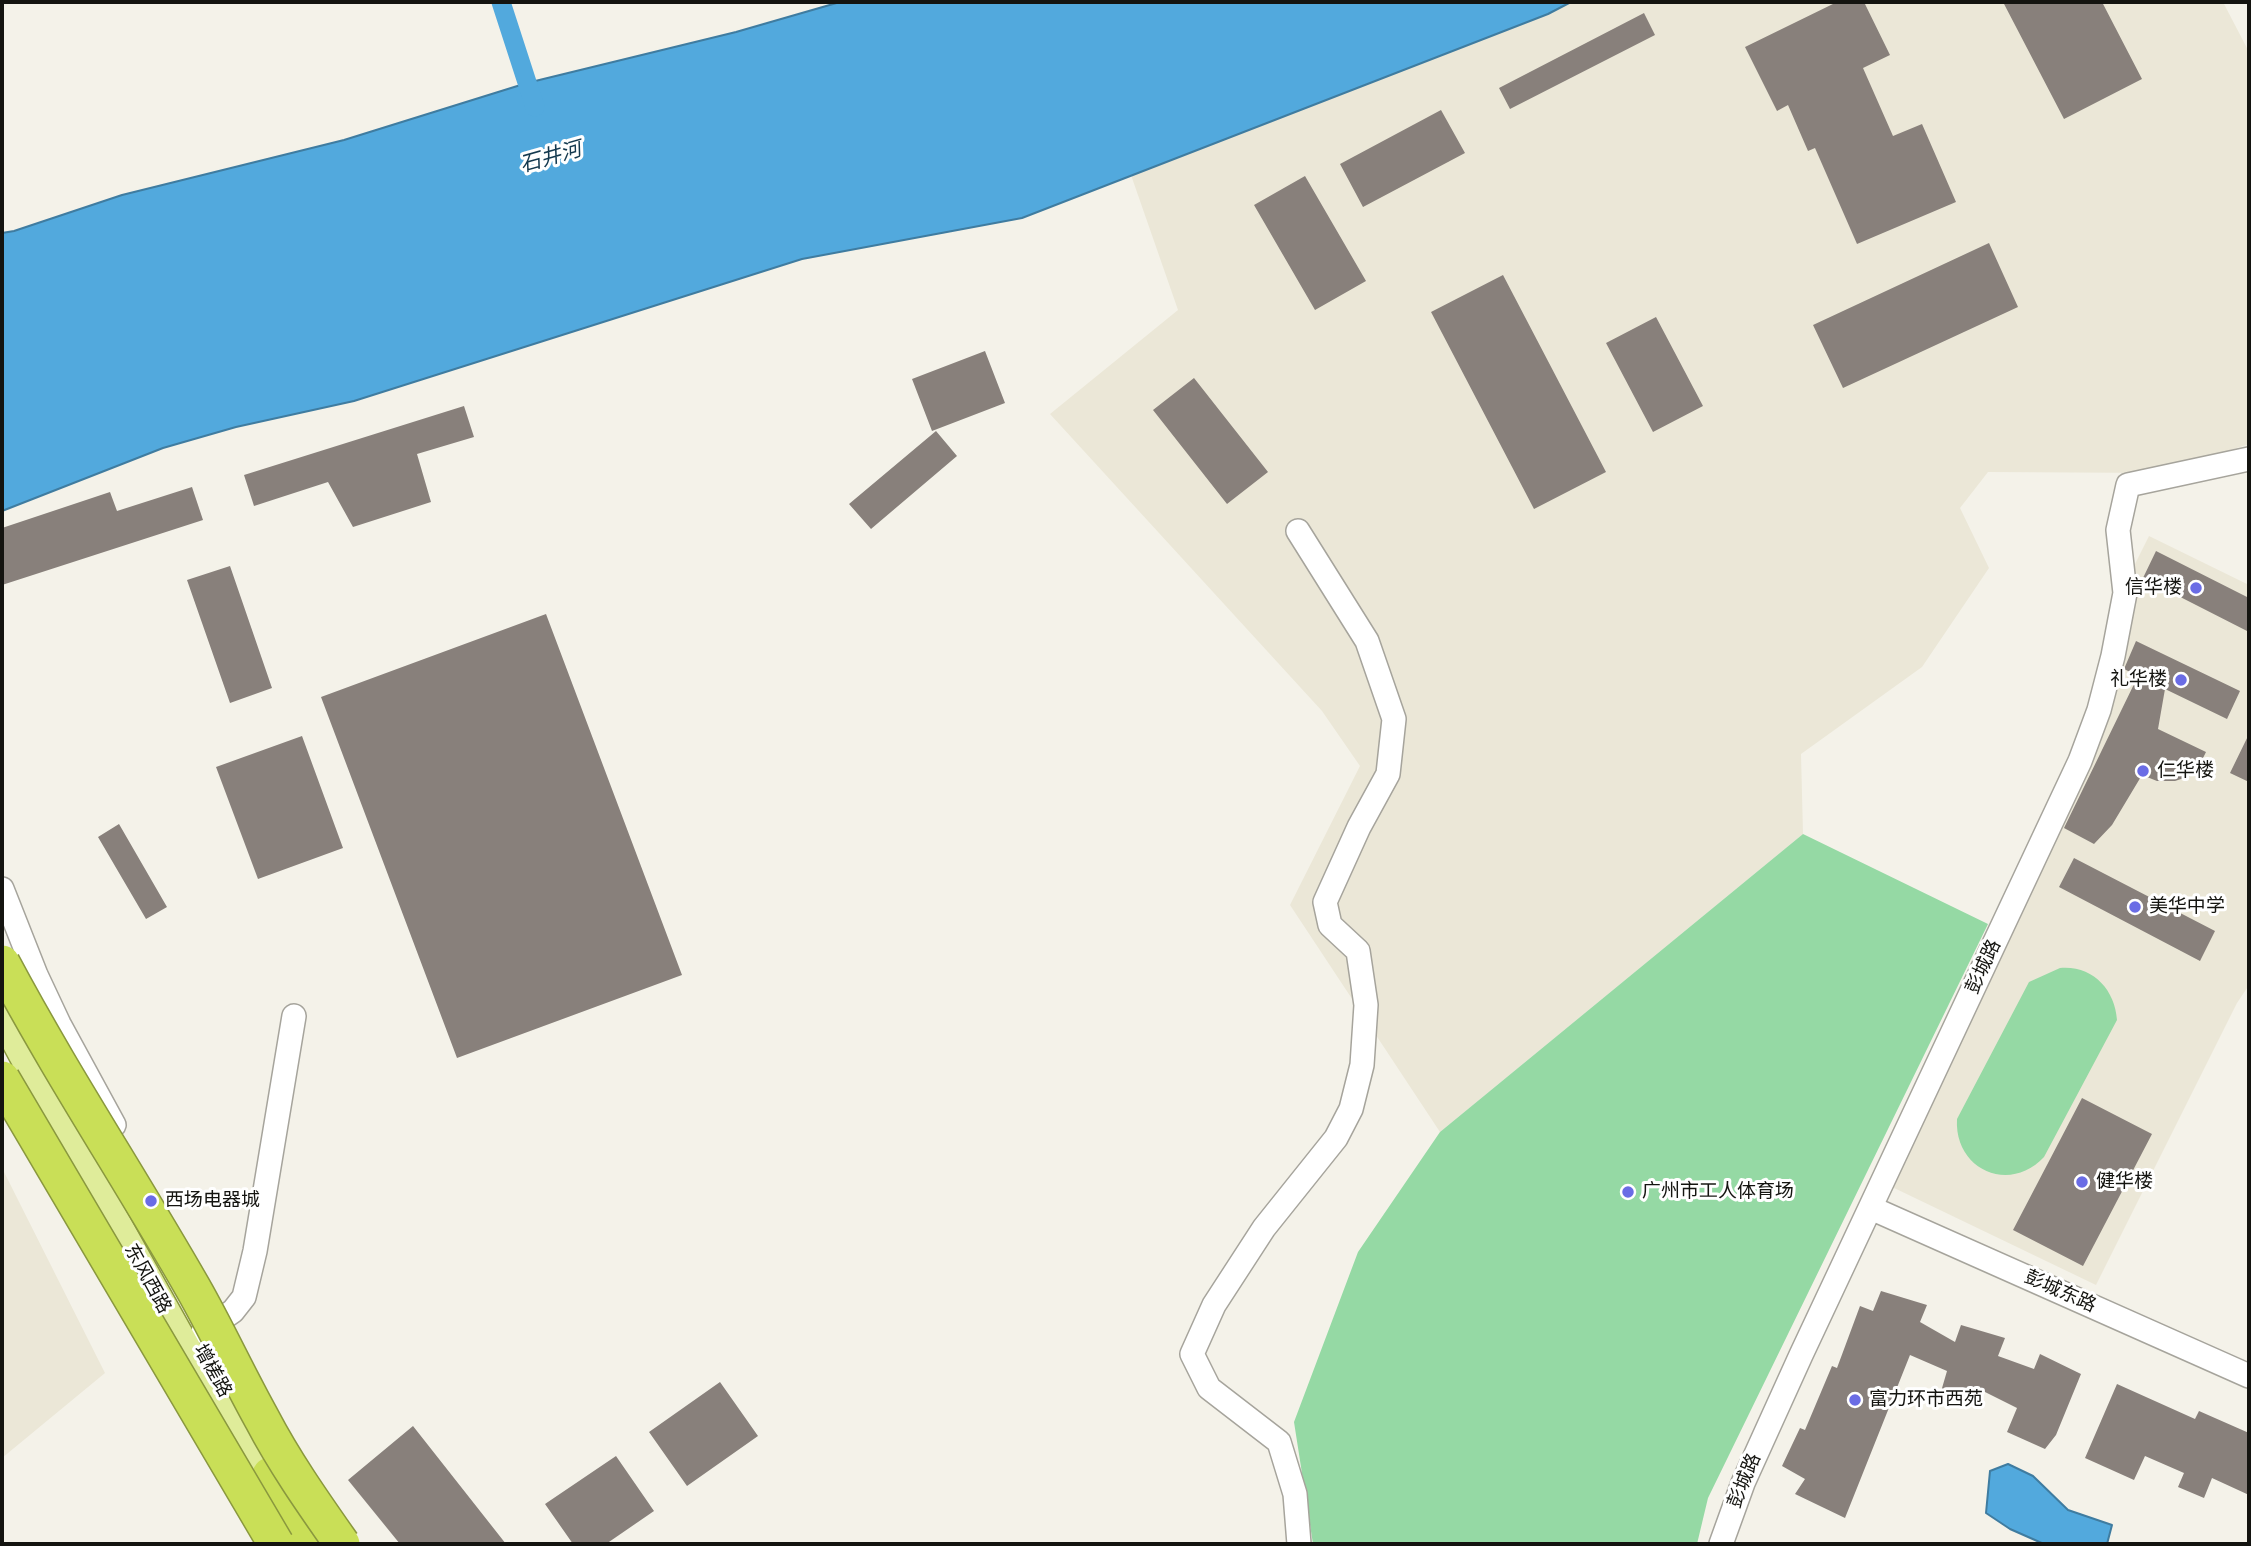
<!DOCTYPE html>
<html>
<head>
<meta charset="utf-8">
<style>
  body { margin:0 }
  #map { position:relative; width:2251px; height:1546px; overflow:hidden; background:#f4f2e9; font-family:"Varela Round",sans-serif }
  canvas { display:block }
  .frame { position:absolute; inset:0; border:4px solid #141410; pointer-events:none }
</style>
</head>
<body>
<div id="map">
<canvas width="2251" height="1546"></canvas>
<div class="frame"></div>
</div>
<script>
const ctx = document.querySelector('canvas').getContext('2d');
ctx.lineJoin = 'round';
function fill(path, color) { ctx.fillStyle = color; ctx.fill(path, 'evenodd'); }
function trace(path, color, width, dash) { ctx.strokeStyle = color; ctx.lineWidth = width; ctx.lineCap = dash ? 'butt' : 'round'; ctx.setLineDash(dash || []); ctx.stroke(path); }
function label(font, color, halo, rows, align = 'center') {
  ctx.font = font + ' "Varela Round","Noto Sans SC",sans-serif'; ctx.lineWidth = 6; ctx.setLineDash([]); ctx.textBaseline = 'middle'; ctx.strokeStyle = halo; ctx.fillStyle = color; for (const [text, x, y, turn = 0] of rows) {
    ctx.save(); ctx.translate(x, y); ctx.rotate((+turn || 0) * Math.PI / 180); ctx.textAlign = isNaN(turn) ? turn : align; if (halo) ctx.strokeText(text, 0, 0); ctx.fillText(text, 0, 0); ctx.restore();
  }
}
fill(new Path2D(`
  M1571,2H2223L2249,52V444L2160,473L1988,472L1960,508L1989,568L1922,667L1801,754L1803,834L1440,1132L1290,905L1360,766L1322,711L1050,414L1178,310L1131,175L1548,14Z
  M2149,536L2249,585V985L2237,1003L2096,1285L1890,1186L2058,829L2114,699L2129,632L2131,572Z
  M2,1168L105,1373L2,1458Z`), '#ebe7d7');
fill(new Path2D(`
  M1803,834L1988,924L1708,1498L1697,1544H1313L1294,1422L1358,1252L1440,1132Z
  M2060,968C2092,965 2115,989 2117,1020L2044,1157C2010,1194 1954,1170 1957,1119L2029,982Z`), '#95d9a4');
const water = new Path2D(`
  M840,2H1571L1548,14L1022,218L802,259L354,401L236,427L163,448L2,511V233L14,231L122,195L344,140L527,83L736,32Z
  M2008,1464L2033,1476L2068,1510L2112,1525L2107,1544H2044L2010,1529L1986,1513L1990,1471Z`);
fill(water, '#52a9dd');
trace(water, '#3f7ca0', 2);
trace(new Path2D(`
  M501,2L535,107`), '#52a9dd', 19);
fill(new Path2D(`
  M1837,2H1864L1890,55L1863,68L1893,136L1922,124L1956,202L1857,244L1815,148L1808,151L1788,105L1777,111L1745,47Z
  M2003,2H2102L2142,79L2064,119Z
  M1644,13L1655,35L1510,109L1499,88Z
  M1441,110L1465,153L1363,207L1340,164Z
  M1305,176L1366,281L1315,310L1254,205Z
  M1989,243L2018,307L1843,388L1813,325Z
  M1503,275L1606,472L1534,509L1431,312Z
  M1656,317L1703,406L1653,432L1606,343Z
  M985,351L1005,403L932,431L912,379Z
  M1194,378L1268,472L1227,504L1153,410Z
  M464,406L474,437L417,454L431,502L353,527L328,482L254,506L244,475Z
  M936,431L957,456L871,529L849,504Z
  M192,487L203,520L2,585V528L110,492L117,511Z
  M2156,551L2249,598V632L2143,578Z
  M230,566L272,688L230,703L187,580Z
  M546,614L682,975L457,1058L321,697Z
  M2136,641L2240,691L2227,719L2165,689L2158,729L2206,752L2199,766L2190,776L2175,781H2157L2142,775L2112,825L2094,844L2064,828L2138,676L2124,669Z
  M2249,734V782L2230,773Z
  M302,736L343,848L258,879L216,767Z
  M119,824L167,907L146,919L98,837Z
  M2074,858L2215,931L2200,961L2059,887Z
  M2082,1098L2152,1134L2083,1266L2013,1230Z
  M1881,1291L1927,1305L1920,1322L1955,1342L1961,1325L2005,1338L1998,1356L2034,1369L2040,1354L2081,1374L2056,1435L2045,1449L2007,1432L2017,1408L1975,1387L1966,1404L1940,1395L1947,1371L1910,1355L1845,1518L1795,1494L1805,1479L1782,1466L1800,1428L1805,1430L1832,1366L1837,1368L1860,1306L1873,1311Z
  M720,1382L758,1436L687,1486L649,1432Z
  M2117,1384L2195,1419L2199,1411L2249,1433V1495L2212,1478L2204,1498L2178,1487L2184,1473L2145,1456L2134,1480L2085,1458Z
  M413,1426L506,1544H400L348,1480Z
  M616,1456L654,1511L606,1544H573L545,1504Z`), '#88807b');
const minor = new Path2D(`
  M1298,531L1367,641L1394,719L1388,774L1359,827L1325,902L1330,925L1358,951L1366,1005L1362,1065L1351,1109L1336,1138L1264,1228L1214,1305L1192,1354L1209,1388L1279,1442L1295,1494L1299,1544
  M2,889L36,975L59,1024L114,1125L109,1129
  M1871,1208L2249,1376
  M203,1332L233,1311L244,1297L255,1251L294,1016
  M1721,1544L1743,1483L1801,1355L2080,761L2099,710L2113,656L2125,593L2118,530L2128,485L2249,459`);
const major = new Path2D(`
  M2,1008L12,1032L77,1154L262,1486`);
const highway = new Path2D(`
  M270,1475L306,1544`);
trace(minor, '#a6a49c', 26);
trace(major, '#8a983e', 33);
trace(highway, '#8a983e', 38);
trace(minor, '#fff', 23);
trace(major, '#dfec9a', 30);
trace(highway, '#c9df57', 35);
const highwayBridge = new Path2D(`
  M2,963C61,1074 130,1178 193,1288C217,1330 238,1376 262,1419C285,1463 314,1504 342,1544
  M2,1079L276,1544`);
trace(highwayBridge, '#8a983e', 38, []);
trace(highwayBridge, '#c9df57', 35);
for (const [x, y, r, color] of [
  [2196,588,7,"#6a6ce5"],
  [2181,680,7,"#6a6ce5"],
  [2143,771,7,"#6a6ce5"],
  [2135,907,7,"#6a6ce5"],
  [2082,1182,7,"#6a6ce5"],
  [1628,1192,7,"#6a6ce5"],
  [151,1201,7,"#6a6ce5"],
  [1855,1400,7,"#6a6ce5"]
]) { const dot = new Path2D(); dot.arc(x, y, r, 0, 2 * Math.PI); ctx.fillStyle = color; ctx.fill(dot); trace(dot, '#fff', 2.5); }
label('19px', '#141410', '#fff', [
  ["信华楼",2182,588,"right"],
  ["礼华楼",2167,680,"right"],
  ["仁华楼",2157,771],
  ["美华中学",2149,907],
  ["健华楼",2096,1182],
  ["广州市工人体育场",1642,1192],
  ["西场电器城",165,1201],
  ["富力环市西苑",1869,1400]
], 'left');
label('19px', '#141410', '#fff', [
  ["彭城路",1984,967,-65],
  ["东风西路",147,1279,61],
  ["彭城东路",2060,1292,24],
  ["增槎路",212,1371,61],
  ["彭城路",1745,1481,-68]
]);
label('italic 21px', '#13394f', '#fff', [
  ["石井河",551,158,-16]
]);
</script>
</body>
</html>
